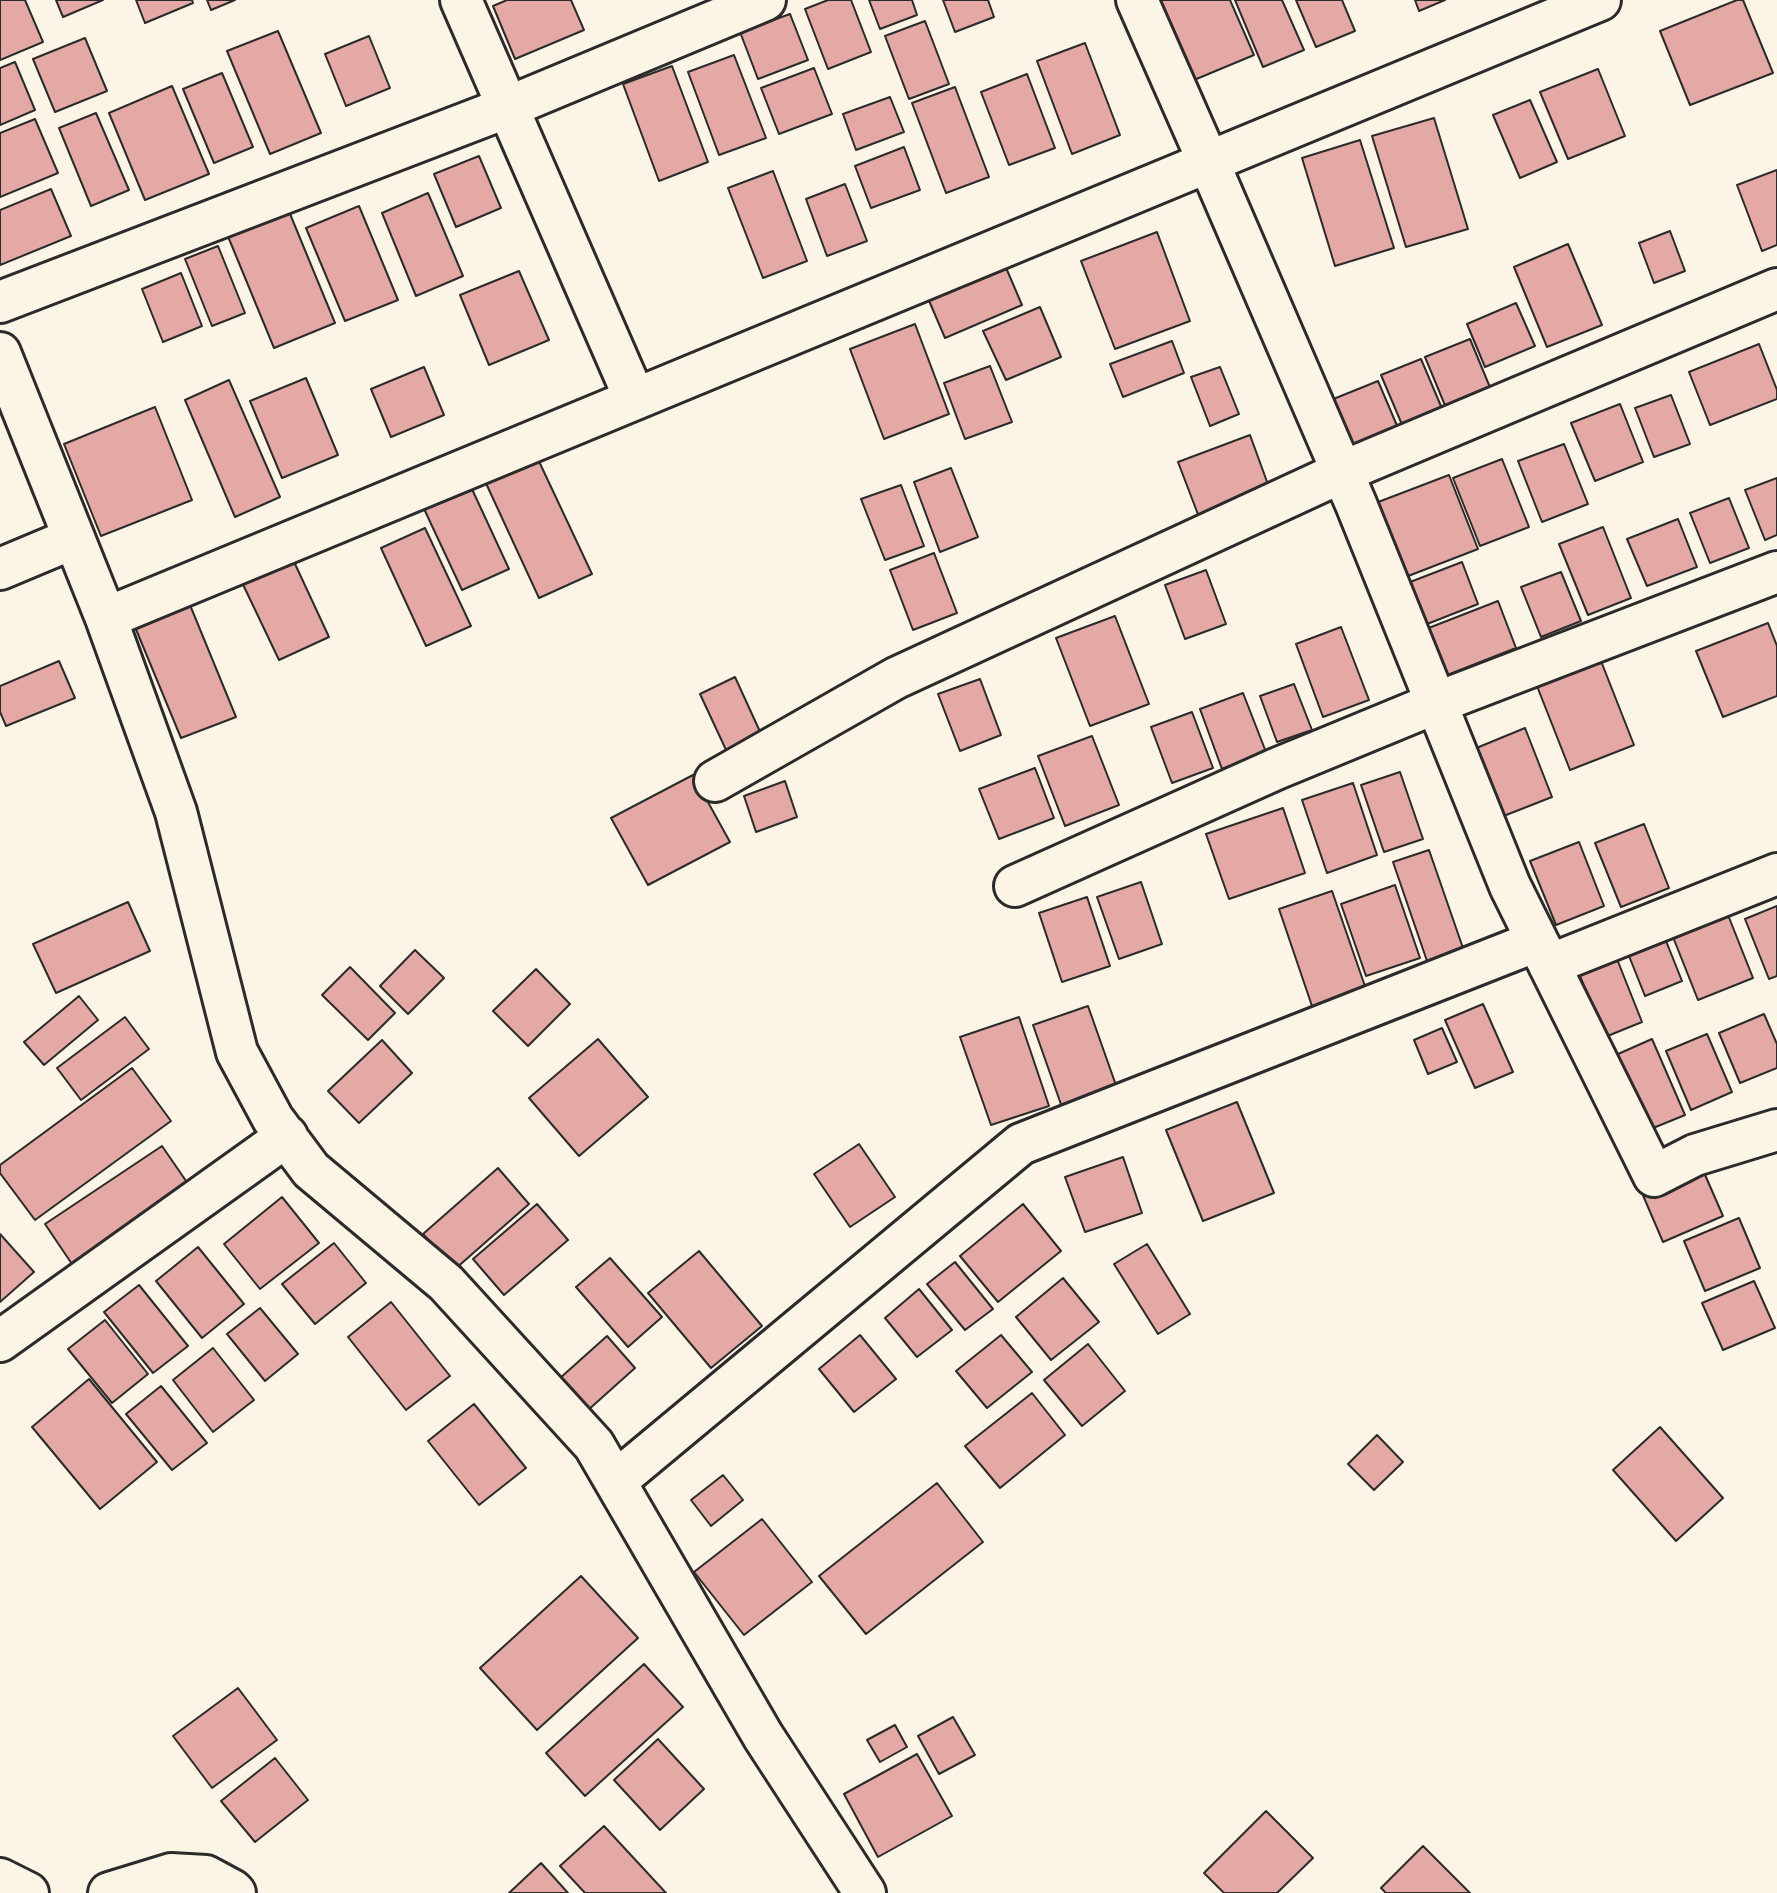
<!DOCTYPE html>
<html>
<head>
<meta charset="utf-8">
<style>
  body { margin:0 }
  canvas { display:block; background:#fcf5e5 }
</style>
</head>
<body>
<canvas width="1777" height="1893"></canvas>
<script>
const ctx = document.querySelector('canvas').getContext('2d');
ctx.lineJoin = 'round';
function fill(path, color) { ctx.fillStyle = color; ctx.fill(path, 'evenodd'); }
function trace(path, color, width, dash) { ctx.strokeStyle = color; ctx.lineWidth = width; ctx.lineCap = dash ? 'butt' : 'round'; ctx.setLineDash(dash || []); ctx.stroke(path); }
const building = new Path2D(`
  M0,0H25L43,42L0,60Z
  M56,0H103L63,17Z
  M136,0H192L193,3L145,23Z
  M207,0H235L211,10Z
  M507,0H571L584,30L515,59L493,6Z
  M828,0H851L871,52L828,69L805,9Z
  M869,0H912L917,15L880,29Z
  M943,0H988L994,17L955,32Z
  M1149,0H1230L1254,55L1182,85Z
  M1235,0H1282L1304,50L1263,67Z
  M1296,0H1342L1355,31L1316,47Z
  M1415,0H1445L1419,11Z
  M1737,0H1743L1773,73L1690,105L1660,31Z
  M790,14L808,60L758,79L740,32Z
  M925,21L949,84L909,99L885,36Z
  M278,31L321,133L270,154L227,51Z
  M369,36L390,88L346,106L325,54Z
  M85,38L107,91L55,112L33,59Z
  M1085,43L1120,135L1072,154L1037,61Z
  M734,55L766,138L719,155L688,72Z
  M15,62L35,110L0,125V68Z
  M672,66L708,162L659,181L623,84Z
  M814,68L832,114L779,134L761,88Z
  M1598,69L1625,136L1568,159L1540,92Z
  M222,73L253,147L214,163L183,89Z
  M1027,74L1055,148L1009,165L981,92Z
  M172,86L209,174L145,200L109,113Z
  M955,87L989,177L946,193L912,103Z
  M890,97L904,132L856,150L843,114Z
  M1530,100L1557,162L1520,178L1493,115Z
  M96,113L129,190L91,206L59,128Z
  M1434,118L1468,229L1406,247L1372,136Z
  M35,119L58,173L0,197V133Z
  M1360,140L1394,248L1335,266L1302,158Z
  M904,147L920,190L871,208L855,166Z
  M479,156L501,208L456,227L434,174Z
  M1777,170V245L1762,251L1737,185Z
  M773,171L807,261L763,278L728,188Z
  M845,184L867,241L827,256L806,199Z
  M51,189L71,236L0,265V210Z
  M428,193L463,276L416,296L382,213Z
  M359,206L398,300L345,321L306,228Z
  M288,209L335,323L274,348L227,234Z
  M1670,231L1685,271L1654,283L1639,243Z
  M1157,232L1190,321L1115,349L1081,261Z
  M1568,244L1602,325L1547,347L1514,267Z
  M218,246L245,313L212,326L185,259Z
  M1001,256L1022,305L945,338L924,289Z
  M519,271L549,340L489,365L460,295Z
  M181,273L202,326L163,342L142,289Z
  M1516,303L1535,346L1485,367L1467,324Z
  M1040,307L1061,357L1006,380L983,331Z
  M915,324L949,414L884,439L850,349Z
  M1470,339L1494,397L1449,415L1425,357Z
  M1172,341L1184,373L1123,397L1110,364Z
  M1759,344L1777,390V399L1710,425L1689,372Z
  M1421,359L1446,418L1406,434L1381,375Z
  M990,366L1012,422L965,439L944,383Z
  M424,367L444,415L391,437L371,389Z
  M1220,367L1239,414L1210,426L1191,377Z
  M306,378L338,455L282,478L250,401Z
  M229,380L280,497L235,517L185,400Z
  M1378,381L1398,428L1346,450L1326,402Z
  M1671,395L1690,444L1654,457L1635,408Z
  M1620,404L1643,462L1595,481L1571,423Z
  M155,407L192,500L101,536L64,444Z
  M1250,435L1270,490L1199,517L1178,462Z
  M1564,444L1588,504L1542,522L1518,461Z
  M536,455L592,574L539,598L484,479Z
  M1502,459L1529,527L1480,546L1453,478Z
  M951,468L978,537L940,552L914,482Z
  M465,474L509,569L462,590L418,496Z
  M1449,475L1478,549L1403,578L1373,504Z
  M1777,478V535L1765,540L1745,490Z
  M901,485L924,546L885,560L861,499Z
  M1729,498L1749,548L1710,563L1690,513Z
  M1678,519L1697,567L1647,586L1627,539Z
  M1603,527L1631,598L1588,615L1559,544Z
  M425,528L471,626L426,646L381,548Z
  M289,551L329,637L279,660L238,574Z
  M934,553L957,613L913,630L890,570Z
  M1462,562L1478,604L1422,626L1405,584Z
  M1206,570L1226,624L1185,639L1165,585Z
  M1561,572L1581,621L1541,637L1521,587Z
  M1498,601L1516,648L1440,678L1421,631Z
  M190,605L236,717L181,738L135,627Z
  M1115,616L1149,704L1090,726L1056,638Z
  M1768,623L1777,646V696L1723,717L1696,651Z
  M1341,627L1369,700L1323,717L1296,644Z
  M1599,656L1634,745L1570,770L1535,681Z
  M59,661L75,698L6,726L0,712V686Z
  M735,677L762,736L727,752L700,694Z
  M980,679L1001,735L960,751L938,694Z
  M1294,684L1312,730L1277,742L1260,696Z
  M1243,693L1266,752L1222,769L1200,709Z
  M1192,712L1213,768L1172,783L1151,727Z
  M1525,728L1552,797L1501,817L1474,749Z
  M1092,736L1119,805L1065,826L1038,756Z
  M1035,768L1054,818L999,839L979,789Z
  M1400,772L1423,839L1384,852L1361,785Z
  M693,775L730,842L648,885L611,818Z
  M785,781L797,817L756,832L744,796Z
  M1353,783L1377,855L1327,873L1302,800Z
  M1283,808L1305,873L1229,899L1206,834Z
  M1644,824L1669,888L1621,907L1595,843Z
  M1579,842L1604,906L1556,925L1530,861Z
  M1429,850L1463,948L1427,961L1393,862Z
  M1141,882L1162,944L1119,959L1097,897Z
  M1395,885L1420,958L1366,976L1341,904Z
  M1332,891L1367,992L1313,1009L1279,909Z
  M1087,897L1110,966L1062,982L1039,913Z
  M128,902L150,951L56,993L33,944Z
  M1777,906V976L1769,979L1745,919Z
  M1728,915L1753,978L1698,1000L1673,937Z
  M1664,936L1682,981L1645,996L1627,951Z
  M1613,949L1642,1022L1605,1037L1575,964Z
  M415,950L444,978L408,1014L380,986Z
  M350,967L395,1013L368,1040L322,995Z
  M536,969L570,1004L528,1046L493,1011Z
  M79,996L98,1020L44,1065L24,1042Z
  M1483,1004L1513,1072L1475,1088L1445,1020Z
  M1088,1006L1118,1091L1063,1110L1033,1025Z
  M1764,1014L1777,1044V1068L1740,1083L1719,1033Z
  M125,1017L149,1049L81,1100L57,1068Z
  M1019,1017L1049,1106L991,1125L960,1037Z
  M1442,1028L1457,1062L1428,1074L1414,1040Z
  M1707,1034L1732,1092L1691,1110L1666,1051Z
  M598,1039L648,1097L579,1156L529,1098Z
  M1652,1039L1685,1115L1641,1133L1609,1058Z
  M382,1040L412,1073L359,1123L328,1091Z
  M132,1068L171,1121L35,1220L0,1173V1165Z
  M1237,1102L1274,1193L1203,1221L1166,1130Z
  M859,1144L895,1197L850,1227L814,1174Z
  M162,1146L193,1191L76,1270L45,1224Z
  M1123,1157L1142,1213L1085,1232L1065,1177Z
  M1699,1161L1723,1216L1663,1242L1639,1186Z
  M498,1168L529,1204L454,1270L423,1234Z
  M282,1197L319,1243L260,1289L224,1244Z
  M537,1204L568,1240L504,1295L473,1259Z
  M1023,1204L1061,1251L998,1302L960,1256Z
  M1739,1218L1760,1268L1705,1291L1684,1241Z
  M0,1234L34,1272L0,1302Z
  M334,1243L366,1283L315,1324L282,1284Z
  M1147,1244L1190,1314L1158,1334L1114,1264Z
  M198,1247L244,1304L202,1338L156,1281Z
  M699,1251L762,1326L711,1368L648,1293Z
  M610,1258L662,1317L628,1347L576,1287Z
  M955,1262L993,1309L965,1330L927,1284Z
  M1063,1278L1099,1322L1051,1360L1016,1317Z
  M1754,1281L1775,1328L1723,1350L1702,1303Z
  M139,1285L188,1346L153,1373L104,1312Z
  M919,1289L952,1330L917,1357L885,1318Z
  M391,1302L450,1376L406,1410L348,1337Z
  M260,1308L298,1354L265,1381L227,1334Z
  M105,1320L148,1374L112,1403L68,1349Z
  M860,1335L896,1379L854,1412L819,1369Z
  M1001,1335L1032,1372L987,1408L956,1371Z
  M607,1336L635,1368L587,1411L559,1379Z
  M1088,1344L1125,1391L1082,1426L1044,1380Z
  M213,1348L254,1400L213,1432L173,1380Z
  M89,1379L157,1462L100,1509L32,1427Z
  M161,1386L207,1443L172,1470L126,1414Z
  M1032,1393L1065,1435L1000,1488L965,1446Z
  M474,1404L526,1468L479,1505L428,1441Z
  M1660,1427L1723,1498L1676,1541L1613,1470Z
  M1377,1435L1403,1462L1374,1490L1348,1464Z
  M723,1475L743,1500L711,1526L691,1500Z
  M937,1483L983,1542L866,1634L819,1576Z
  M762,1519L812,1582L744,1635L694,1572Z
  M581,1576L638,1638L537,1730L480,1668Z
  M644,1664L683,1707L585,1796L546,1753Z
  M238,1688L277,1740L212,1788L173,1736Z
  M953,1717L975,1755L939,1774L918,1736Z
  M895,1725L907,1747L880,1762L867,1740Z
  M658,1739L704,1789L660,1830L614,1780Z
  M917,1754L952,1816L878,1857L844,1794Z
  M275,1758L308,1800L255,1842L221,1801Z
  M1266,1811L1313,1858L1277,1893H1224L1204,1873Z
  M604,1826L666,1893H585L560,1866Z
  M1423,1846L1470,1893H1386L1381,1888Z
  M541,1863L568,1893H509Z`);
fill(building, '#e4a9a5');
trace(building, '#2b2b2b', 2);
const minor = new Path2D(`
  M461,0L635,399
  M1137,0L1208,161L1356,504L1510,886L1654,1176L1695,1155L1777,1130
  M0,302L508,107L765,0
  M0,353L106,618L176,812L237,1052L273,1119L311,1170L446,1283L594,1445L763,1736L865,1893
  M0,569L74,538
  M106,618L1600,0
  M715,781L896,678L1342,472L1777,289
  M1015,886L1276,769L1436,703L1777,572
  M1549,965L1777,874
  M0,1341L287,1136
  M616,1481L1021,1144L1537,941
  M0,1879L28,1893
  M109,1893L171,1874L206,1876L232,1890L235,1893`);
trace(minor, '#2b2b2b', 46);
trace(minor, '#fcf5e5', 40);
</script>
</body>
</html>
